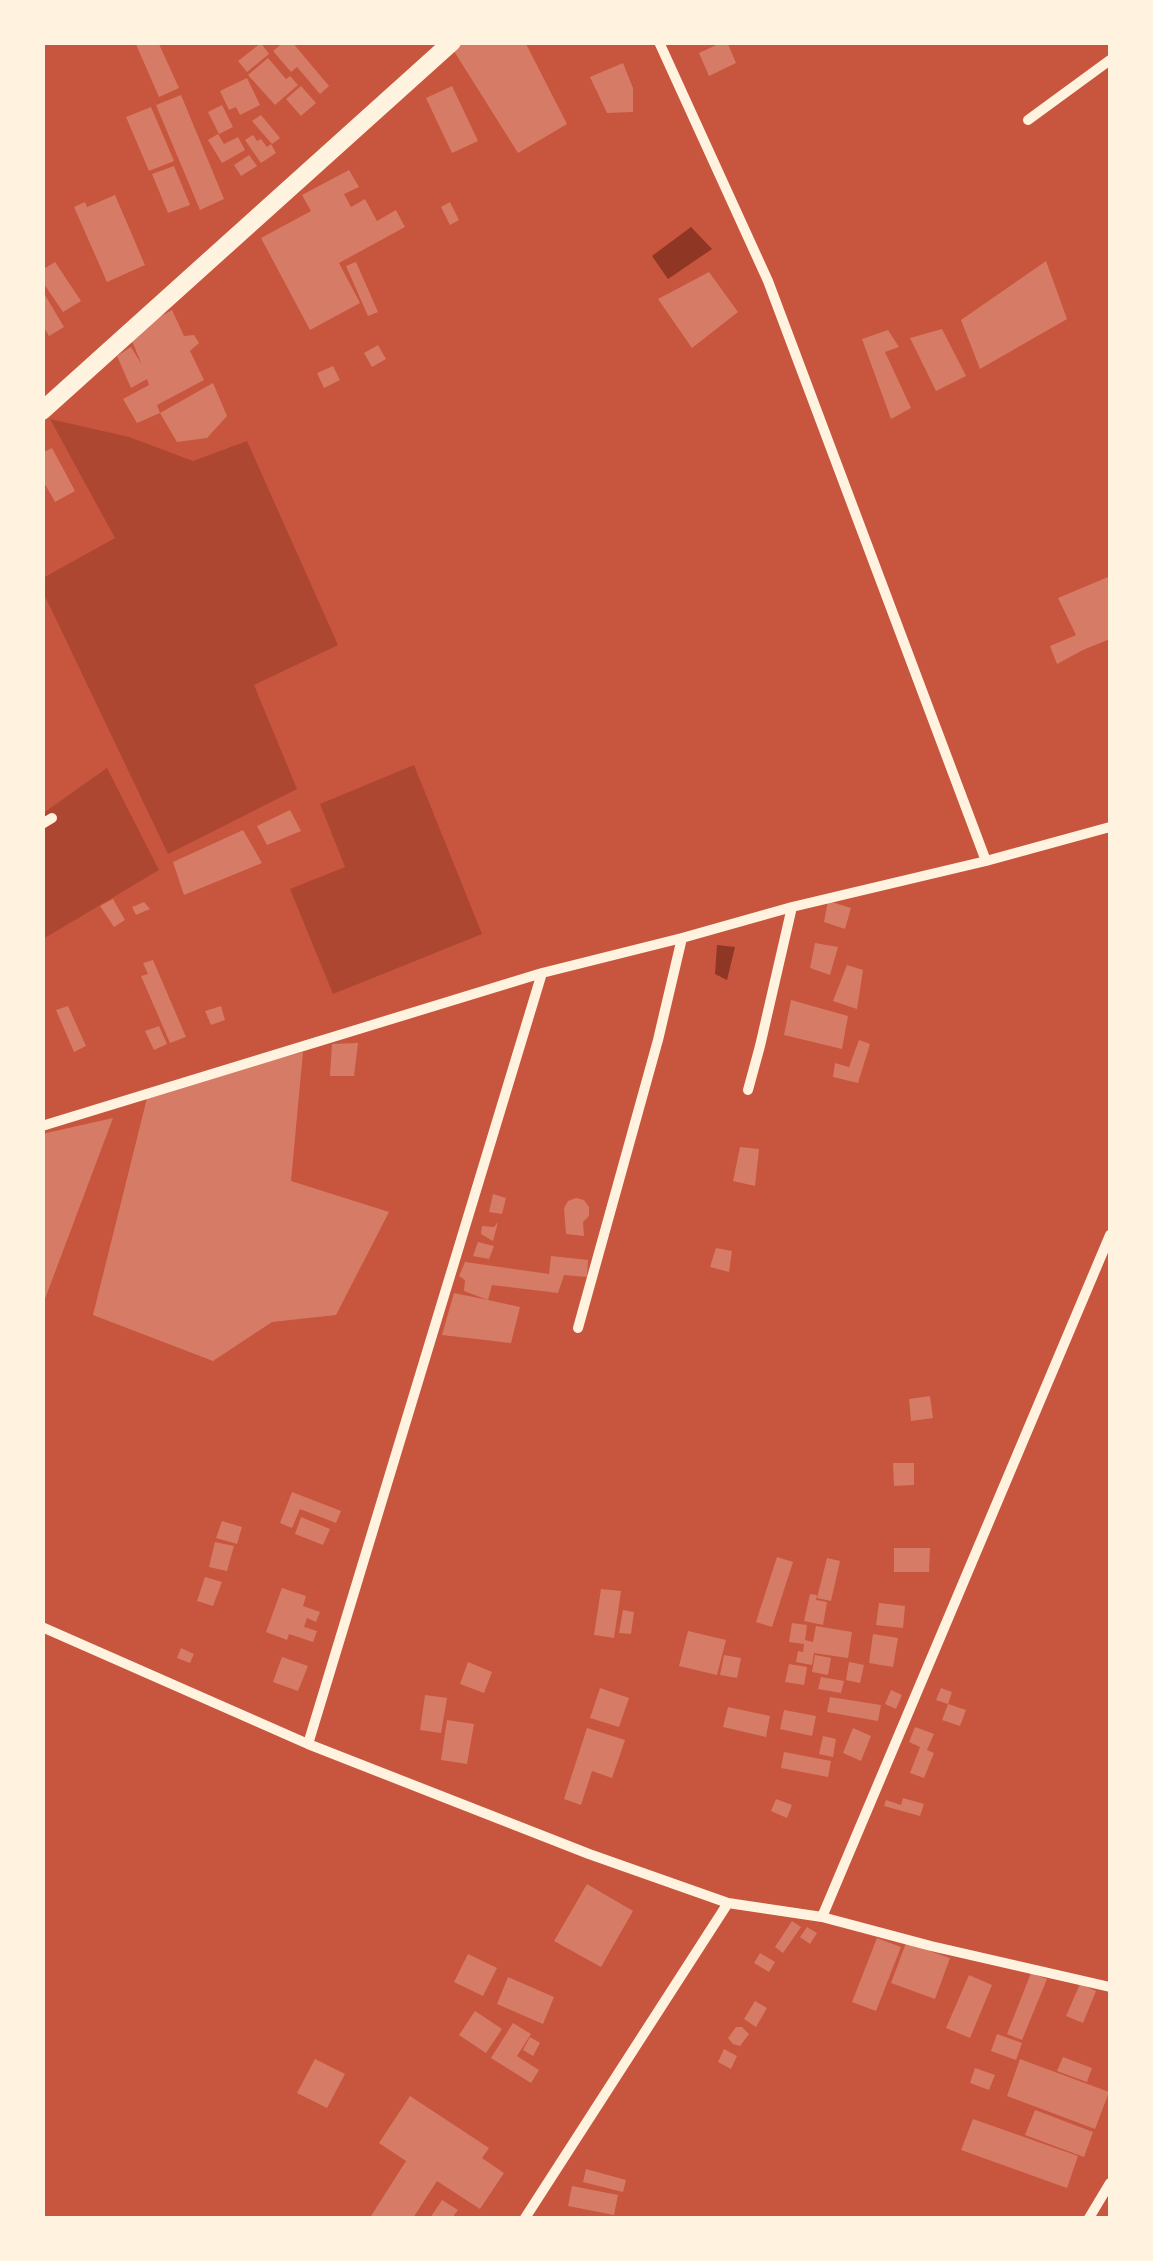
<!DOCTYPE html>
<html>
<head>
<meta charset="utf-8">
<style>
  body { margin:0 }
  #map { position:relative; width:1153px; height:2261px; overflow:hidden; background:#c8553d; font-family:"Source Sans 3",sans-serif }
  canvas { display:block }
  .frame { position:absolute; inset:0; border:45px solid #fff3e0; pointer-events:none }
</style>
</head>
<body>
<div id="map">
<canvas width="1153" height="2261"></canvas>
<div class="frame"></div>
</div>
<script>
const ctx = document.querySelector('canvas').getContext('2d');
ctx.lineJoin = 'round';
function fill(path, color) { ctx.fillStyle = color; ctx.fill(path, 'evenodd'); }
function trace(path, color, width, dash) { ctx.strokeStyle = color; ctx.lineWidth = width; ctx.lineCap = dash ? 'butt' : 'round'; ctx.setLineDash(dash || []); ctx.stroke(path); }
fill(new Path2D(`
  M50,419L129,437L193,461L247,441L338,645L254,685L297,789L168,854L43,592V578L115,538Z
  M414,765L482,934L333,994L290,889L345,867L320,804Z
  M107,768L159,870L43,939L42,814Z`), '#ae4732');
fill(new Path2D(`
  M691,227L712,249L668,279L652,256Z
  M717,945L735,947L727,980L715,974Z`), '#8f3625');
fill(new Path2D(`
  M135,42H158L179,88L159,97Z
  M284,42H292L329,86L320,94L297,67L291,72L273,51Z
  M459,42H525L567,124L518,153L452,48Z
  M723,42H727L736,63L709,76L699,53Z
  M261,43L269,54L247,72L238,61Z
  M268,58L286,79L290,76L298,85L275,105L248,75Z
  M623,63L633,88V112L607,113L590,77Z
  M247,78L260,105L240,115L236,107L229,110L220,91Z
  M301,86L316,103L301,116L286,99Z
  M452,86L478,141L452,153L426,98Z
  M181,95L224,199L200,210L156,105Z
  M222,105L233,127L219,134L208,112Z
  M151,107L174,161L149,171L126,117Z
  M261,115L280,138L272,144L252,121Z
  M218,134L224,144L238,137L245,150L222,163L208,140Z
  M253,135L257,141L261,139L267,147L271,144L276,153L261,163L245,140Z
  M249,155L257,166L241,176L234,165Z
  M174,166L190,205L168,213L152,174Z
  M349,170L359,187L344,194L351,207L365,199L377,221L396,210L405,227L339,263L360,303L310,330L261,238L311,211L302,195Z
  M115,195L145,265L107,282L74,207L85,202L87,207Z
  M450,202L459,220L450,225L441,207Z
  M1046,261L1067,319L980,369L961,320Z
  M55,262L81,301L63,312L42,281V270Z
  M356,262L378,312L368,316L346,266Z
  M709,272L738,312L692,348L658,299Z
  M42,290L64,327L49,336L42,324Z
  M172,310L184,336L194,335L199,343L190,351L204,380L157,405L160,413L213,383L227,416L207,438L177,442L160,413L137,423L123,399L149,385L147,379L131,388L117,356L131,347L142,365L129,334Z
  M942,329L966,376L936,391L910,338Z
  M888,330L899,347L885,352L911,408L891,419L862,339Z
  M378,345L386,359L372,367L364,353Z
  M333,366L340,380L324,388L317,373Z
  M52,448L75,491L55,502L42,479V453Z
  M1108,577L1110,582V639L1083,650L1057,664L1050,646L1076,635L1058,598Z
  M290,810L301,831L267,845L257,826Z
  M243,830L262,863L184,895L173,862Z
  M113,899L125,920L114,927L100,906Z
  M828,901L851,908L845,929L824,922Z
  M144,902L150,909L136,915L132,907Z
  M815,943L838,947L830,975L810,968Z
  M153,960L186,1037L170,1043L141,976L148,974L143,963Z
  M847,965L863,970L857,1009L833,1001Z
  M791,1000L848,1016L842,1049L784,1035Z
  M68,1006L86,1046L74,1052L56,1010Z
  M221,1006L225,1020L211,1025L205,1011Z
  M159,1026L167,1044L154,1050L145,1031Z
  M859,1040L870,1044L858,1083L833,1077L835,1063L849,1067Z
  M358,1043L354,1076H330L332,1044Z
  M303,1052L291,1181L389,1212L336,1315L272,1322L213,1361L93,1315L148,1094Z
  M113,1118L43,1304H42V1134Z
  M740,1147L759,1149L755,1186L733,1181Z
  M493,1194L506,1198L502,1214L489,1212Z
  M576,1198L584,1200L589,1207V1216L583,1222L584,1236L566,1234L564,1208L568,1201Z
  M498,1222L493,1241L481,1234L482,1226L494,1227Z
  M478,1242L494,1246L489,1259L473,1256Z
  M716,1248L732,1251L729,1272L710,1267Z
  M551,1256L588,1260L587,1277L564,1275L558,1293L492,1285L488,1300L520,1307L511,1343L442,1335L454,1293L488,1300L464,1291L465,1280L459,1276L465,1262L549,1274Z
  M930,1396L933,1418L911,1421L909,1399Z
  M893,1463H914V1485L894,1486Z
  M292,1492L341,1511L336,1523L300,1509L292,1528L280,1523Z
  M301,1517L330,1529L323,1545L295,1534Z
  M222,1521L242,1527L237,1544L216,1538Z
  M215,1542L234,1546L227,1571L209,1567Z
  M894,1548H930L929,1572H894Z
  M777,1557L793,1562L772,1627L756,1622Z
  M827,1558L840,1561L831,1601L817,1598Z
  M205,1577L222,1582L213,1606L197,1601Z
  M282,1588L306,1596L303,1606L320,1612L316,1622L307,1618L304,1627L317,1631L313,1642L289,1634L287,1640L266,1632Z
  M601,1589L621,1591L614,1638L594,1635Z
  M810,1594L817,1595L816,1600L827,1602L823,1625L804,1621Z
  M879,1603L905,1606L903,1628L876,1625Z
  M623,1610L634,1612L631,1634L619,1633Z
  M792,1623L807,1625L805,1640L813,1642L816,1626L852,1632L848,1658L814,1653L812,1665L796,1662L798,1651L803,1652L804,1644L789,1642Z
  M688,1631L726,1640L717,1675L679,1666Z
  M873,1634L898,1638L893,1667L869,1663Z
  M181,1648L194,1654L190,1663L177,1658Z
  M724,1655L741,1658L737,1678L720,1675Z
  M815,1655L831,1658L828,1675L812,1672Z
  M282,1657L308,1666L298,1691L273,1682Z
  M468,1662L492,1672L484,1693L460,1684Z
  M849,1662L864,1665L860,1683L846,1680Z
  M789,1664L807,1667L804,1685L785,1682Z
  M821,1677L844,1681L841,1693L818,1689Z
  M600,1688L629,1698L619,1727L590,1718Z
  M941,1688L952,1692L948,1704L936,1700Z
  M891,1690L902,1695L896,1709L885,1704Z
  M425,1695L447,1698L441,1733L420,1730Z
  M830,1697L881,1705L878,1721L827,1712Z
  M948,1704L966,1710L960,1726L942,1720Z
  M728,1707L770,1716L766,1737L723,1727Z
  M784,1710L816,1716L812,1736L780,1729Z
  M447,1720L474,1724L467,1764L441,1760Z
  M915,1727L934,1734L927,1750L934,1753L924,1778L910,1773L920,1747L909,1742Z
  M587,1728L625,1740L612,1778L592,1771L581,1805L564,1799Z
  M853,1728L871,1736L861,1761L843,1753Z
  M823,1736L836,1739L833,1757L819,1754Z
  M784,1752L831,1761L828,1777L781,1768Z
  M903,1798L924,1804L920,1816L884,1806L886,1800L901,1805Z
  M776,1799L792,1805L787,1818L771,1811Z
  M587,1884L633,1911L601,1967L554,1941Z
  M792,1921L801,1927L783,1953L775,1947Z
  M807,1927L817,1933L810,1944L800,1937Z
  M877,1938L901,1947L876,2011L852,2002Z
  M906,1943L950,1958L935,1999L891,1983Z
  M760,1953L775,1962L769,1972L754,1963Z
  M468,1954L497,1968L483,1996L454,1982Z
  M1031,1973L1047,1979L1022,2040L1007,2034Z
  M969,1975L992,1985L970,2038L946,2028Z
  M508,1977L554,1997L543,2024L497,2004Z
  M1080,1984L1096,1991L1083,2023L1066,2016Z
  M755,2001L767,2008L756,2027L744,2019Z
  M475,2011L502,2029L486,2053L459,2035Z
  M513,2023L531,2034L517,2056L539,2070L531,2083L491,2058Z
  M736,2027H742L749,2034L740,2046L733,2044L728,2038Z
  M997,2034L1022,2043L1016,2060L991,2051Z
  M530,2037L540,2043L533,2056L523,2050Z
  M724,2049L737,2056L731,2069L718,2062Z
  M1063,2057L1092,2068L1087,2082L1057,2071Z
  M315,2059L345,2074L327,2108L297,2093Z
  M1020,2059L1109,2092L1095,2129L1007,2096Z
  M975,2068L995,2075L989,2090L970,2083Z
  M410,2096L489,2148L482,2158L504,2173L480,2209L437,2181L413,2218H374L371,2216L406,2161L379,2143Z
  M1035,2110L1093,2132L1084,2157L1025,2135Z
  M973,2119L1078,2156L1067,2188L961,2150Z
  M586,2169L626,2180L623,2192L583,2182Z
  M572,2186L618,2195L614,2215L568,2206Z
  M442,2200L458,2210L452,2218H430Z`), '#d67c66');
trace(new Path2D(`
  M659,42L768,281L986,861
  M1028,120L1110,60
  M42,824L52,818
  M748,1090L760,1046L792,907
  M42,1126L542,973L682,938L792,907L986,861L1110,827
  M578,1328L658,1040L682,938
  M42,1627L308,1744L589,1854L728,1903L822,1917L931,1946L1110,1987
  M308,1744L542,973
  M822,1917L1110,1235
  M525,2218L728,1903
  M1089,2218L1110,2183`), '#fff3e0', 10);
trace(new Path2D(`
  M42,411L452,42`), '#fff3e0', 18);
</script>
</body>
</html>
